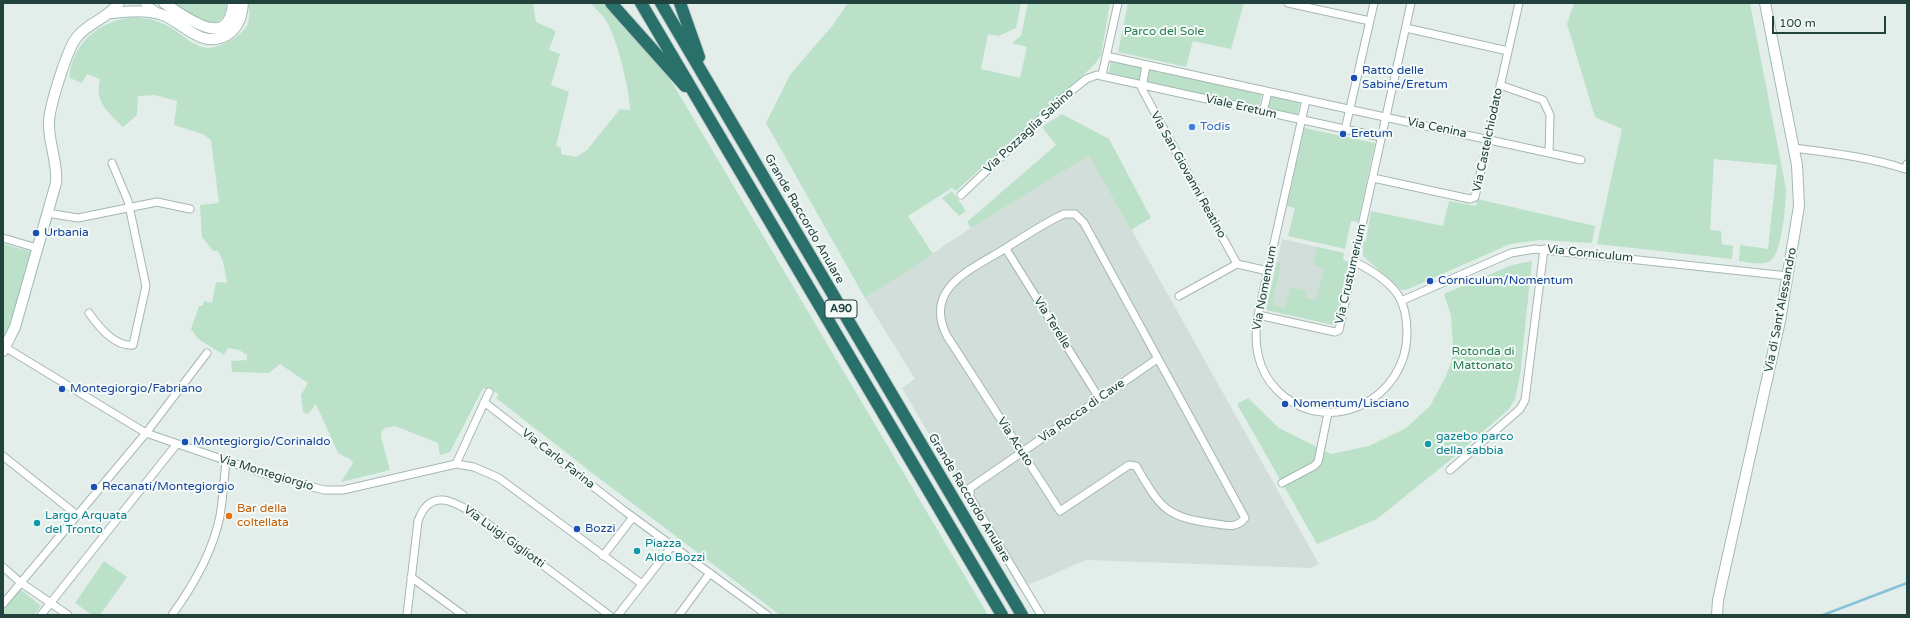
<!DOCTYPE html>
<html>
<head>
<meta charset="utf-8">
<style>
  body { margin:0 }
  #map { position:relative; width:1910px; height:618px; overflow:hidden; background:#e3eeeb; font-family:"Varela Round",sans-serif }
  canvas { display:block }
  .frame { position:absolute; inset:0; border:4px solid #21423d; pointer-events:none }
  .scale { position:absolute; left:1772px; top:16px; width:114px; height:18px; box-sizing:border-box; border:2px solid #21423d; border-top:0; padding-left:5px; font-size:12px; line-height:14px; white-space:nowrap; color:#21423d; -webkit-text-stroke:3px #f4faf8; paint-order:stroke }
</style>
</head>
<body>
<div id="map">
<canvas width="1910" height="618"></canvas>
<div class="frame"></div>
<div class="scale">100 m</div>
</div>
<script>
const ctx = document.querySelector('canvas').getContext('2d');
ctx.lineJoin = 'round';
function fill(path, color) { ctx.fillStyle = color; ctx.fill(path, 'evenodd'); }
function trace(path, color, width, dash) { ctx.strokeStyle = color; ctx.lineWidth = width; ctx.lineCap = dash ? 'butt' : 'round'; ctx.setLineDash(dash || []); ctx.stroke(path); }
function label(font, color, halo, rows, align = 'center') {
  ctx.font = font + ' "Varela Round",sans-serif'; ctx.lineWidth = 4; ctx.setLineDash([]); ctx.textBaseline = 'middle'; ctx.strokeStyle = halo; ctx.fillStyle = color; for (const [text, x, y, turn = 0] of rows) {
    ctx.save(); ctx.translate(x, y); ctx.rotate((+turn || 0) * Math.PI / 180); ctx.textAlign = isNaN(turn) ? turn : align; if (halo) ctx.strokeText(text, 0, 0); ctx.fillText(text, 0, 0); ctx.restore();
  }
}
fill(new Path2D(`
  M1089,154L1319,564L1311,568L1086,560L1019,589L902,388L915,379L865,298L977,224Z
  M1282,239L1344,253L1343,260L1349,262L1334,325L1266,310Z`), '#d1deda');
fill(new Path2D(`
  M177,3H227C226,14 223,21 212,23L200,19L179,7Z
  M249,3H533L536,22L556,31L549,50L560,54L551,85L569,92L556,146L561,148V154L576,157L587,150L620,109L630,110C630,91 616,34 605,19C601,13 595,8 590,3H608L656,58L676,89L988,615H780L591,472L496,398L499,394L483,388L450,452L440,455L438,443L395,426L385,428L381,432V437L390,470L341,482L353,463L350,459L338,453L316,404L308,414L303,412L301,395L308,383L280,364L269,373L232,372L231,361L247,360V355L239,350L228,348L224,355L198,339L191,329L199,306H203L204,301L212,303L216,282L227,283L223,261L218,251H213L202,237L200,205L219,203L211,140L203,134L174,125L177,101L155,95L138,96L137,115L123,127C108,112 94,102 100,79L87,74L82,83L70,78C69,64 78,47 88,37C111,15 146,11 173,29C184,36 193,46 207,48C218,49 244,35 248,24C250,18 249,10 249,3Z
  M848,3H1021L1016,28L999,36L988,34L981,69L1020,78L1027,47L1012,43L1021,36L1028,3H1110L1101,55L1094,65L956,191L952,188L908,216L933,254L865,298L766,123L790,75L832,26Z
  M1128,3H1244L1231,49L1193,41L1186,67L1118,52Z
  M1574,3H1750L1786,189C1786,203 1782,255 1770,261C1761,266 1748,262 1739,261L1740,245L1768,249L1777,165L1714,159L1710,230L1721,231L1722,244L1733,246L1732,259L1597,244L1622,129L1595,117L1567,24Z
  M1111,60L1142,67L1139,80L1109,73Z
  M1150,69L1262,94L1259,107L1147,82Z
  M1270,96L1300,102L1297,116L1267,109Z
  M1062,114L1109,139L1151,218L1131,230L1089,155L971,228L967,222L1056,145L1042,127Z
  M1304,128L1375,143L1358,222L1351,221L1345,249L1288,236L1295,208L1287,206Z
  M952,191L966,211L959,216L942,198Z
  M1477,199L1595,226L1592,243L1540,240L1510,244L1406,290H1401L1363,256V242L1366,241L1371,211L1443,226L1449,201L1476,206Z
  M3,244L33,252L13,323L3,341Z
  M1317,247L1344,253L1343,260L1349,262L1334,325L1266,310L1277,262L1281,263L1272,305L1285,308L1290,287L1307,291L1305,298L1316,301L1324,268L1313,265Z
  M1532,261L1520,376L1515,399L1509,409L1449,461L1377,519L1317,544L1237,404L1248,398L1279,428L1331,454L1369,446L1406,428L1430,406L1445,378L1451,363L1453,348L1451,315L1444,294L1512,265Z
  M104,561L127,577L100,615H92L75,603Z
  M20,589L41,606L34,615H3V610Z`), '#bbe1c9');
trace(new Path2D(`
  M1823,615L1907,583`), '#87c2d7', 2.5);
const street = new Path2D(`
  M144,3L158,12
  M1288,3L1370,21
  M1406,28L1508,51
  M1106,56L1581,160
  M1146,65L1142,89L1237,264
  M1102,75L1118,3
  M1500,85L1543,100L1550,115L1549,153
  M1306,100L1258,315C1253,342 1257,370 1277,390C1327,440 1407,400 1407,333C1407,320 1405,306 1398,295C1388,280 1371,270 1355,262
  M1263,112L1268,92
  M1345,130L1374,3
  M1794,148C1831,153 1869,157 1905,169L1907,164
  M1373,178L1470,199L1475,197L1519,3
  M961,195L1064,97L1086,79L1097,75L1381,137
  M47,213L78,218L157,202L190,209
  M1064,214H1075L1084,223L1245,518C1237,528 1228,526 1217,524C1165,517 1162,510 1136,466L1129,465L1060,511L947,336C922,287 973,269 1006,248C1025,236 1044,223 1064,214Z
  M3,238L37,248
  M1006,249L1099,398
  M1179,296L1237,264L1268,271
  M1401,301L1511,253L1535,249L1788,276
  M89,313C98,326 115,347 133,345L146,286L128,201L112,163
  M1258,315L1335,332L1339,330L1411,3
  M3,346L146,433L265,474L324,490H343L456,464L474,467L499,478L642,584
  M484,402L626,512L767,615
  M3,456L77,515
  M456,464L489,392
  M1450,470L1520,409L1525,400L1544,249
  M1282,483L1314,466L1318,462L1328,413
  M603,556L633,517
  M3,567L20,582L68,615
  M411,577L463,615
  M3,604L146,433L207,353
  M41,615L176,445
  M172,615C193,586 213,551 220,516C223,498 224,480 226,461
  M407,615L418,521C430,487 454,501 476,515L609,615
  M618,615L672,546
  M679,615L710,573
  M1041,615L970,497V488L1157,359`);
const secondary = new Path2D(`
  M164,3C186,17 229,52 233,3
  M111,13C128,12 147,9 163,15C185,24 201,49 227,35C239,27 242,16 243,3
  M3,351L15,327L56,183C58,163 49,145 49,125C48,110 67,49 77,37C89,22 107,19 119,3
  M1717,615L1718,600L1780,321L1799,206L1797,165L1765,3`);
const highway = new Path2D(`
  M611,3L685,86
  M641,3L1002,615
  M661,3L1022,615
  M680,3L699,57`);
trace(street, '#a5b7b3', 9);
trace(secondary, '#a1bbb5', 12);
trace(highway, '#c1cac9', 14);
trace(street, '#fff', 7);
trace(secondary, '#fff', 10);
trace(highway, '#2a706a', 12);
for (const [x, y, r, color] of [
  [1354,78,4,"#1a4fb4"],
  [1192,127,4,"#3f7fe0"],
  [1343,134,4,"#1a4fb4"],
  [36,233,4,"#1a4fb4"],
  [1430,281,4,"#1a4fb4"],
  [62,389,4,"#1a4fb4"],
  [1285,404,4,"#1a4fb4"],
  [185,442,4,"#1a4fb4"],
  [1428,444,4,"#0f9aa8"],
  [94,487,4,"#1a4fb4"],
  [229,516,4,"#e8710a"],
  [37,523,4,"#0f9aa8"],
  [577,529,4,"#1a4fb4"],
  [637,551,4,"#0f9aa8"]
]) { const dot = new Path2D(); dot.arc(x, y, r, 0, 2 * Math.PI); ctx.fillStyle = color; ctx.fill(dot); trace(dot, '#f4faf8', 1.5); }
for (const [x, y, w] of [
  [841,309,32]
]) { const box = new Path2D(); box.roundRect(x - w / 2, y - 9, w, 18, 3); ctx.fillStyle = '#f4faf8'; ctx.fill(box); trace(box, '#21423d', 1); }
label('bold 11px', '#21423d', null, [
  ["A90",841,309]
]);
label('12px', '#287c52', '#f4faf8', [
  ["Parco del Sole",1164,32],
  ["Rotonda di",1483,352],
  ["Mattonato",1483,366]
]);
label('12px', '#164399', '#f4faf8', [
  ["Ratto delle",1362,71],
  ["Sabine/Eretum",1362,85],
  ["Eretum",1351,134],
  ["Urbania",44,233],
  ["Corniculum/Nomentum",1438,281],
  ["Montegiorgio/Fabriano",70,389],
  ["Nomentum/Lisciano",1293,404],
  ["Montegiorgio/Corinaldo",193,442],
  ["Recanati/Montegiorgio",102,487],
  ["Bozzi",585,529]
], 'left');
label('12px', '#21423d', '#f4faf8', [
  ["Viale Eretum",1241,107,13],
  ["Via Cenina",1437,128,12],
  ["Via Pozzaglia Sabino",1029,131,-43],
  ["Via Castelchiodato",1488,140,-78],
  ["Via San Giovanni Reatino",1188,175,61],
  ["Grande Raccordo Anulare",804,219,60],
  ["Via Corniculum",1590,254,6],
  ["Via Crustumerium",1351,274,-77],
  ["Via Nomentum",1265,288,-79],
  ["Via di Sant'Alessandro",1781,310,-79],
  ["Via Terelle",1052,323,58],
  ["Via Rocca di Cave",1082,411,-35],
  ["Via Acuto",1015,442,57],
  ["Via Carlo Farina",558,459,38],
  ["Via Montegiorgio",266,473,17],
  ["Grande Raccordo Anulare",969,498,59],
  ["Via Luigi Gigliotti",504,537,36]
]);
label('12px', '#366cbe', '#f4faf8', [
  ["Todis",1200,127]
], 'left');
label('12px', '#0d838f', '#f4faf8', [
  ["gazebo parco",1436,437],
  ["della sabbia",1436,451],
  ["Largo Arquata",45,516],
  ["del Tronto",45,530],
  ["Piazza",645,544],
  ["Aldo Bozzi",645,558]
], 'left');
label('12px', '#c56008', '#f4faf8', [
  ["Bar della",237,509],
  ["coltellata",237,523]
], 'left');
</script>
</body>
</html>
